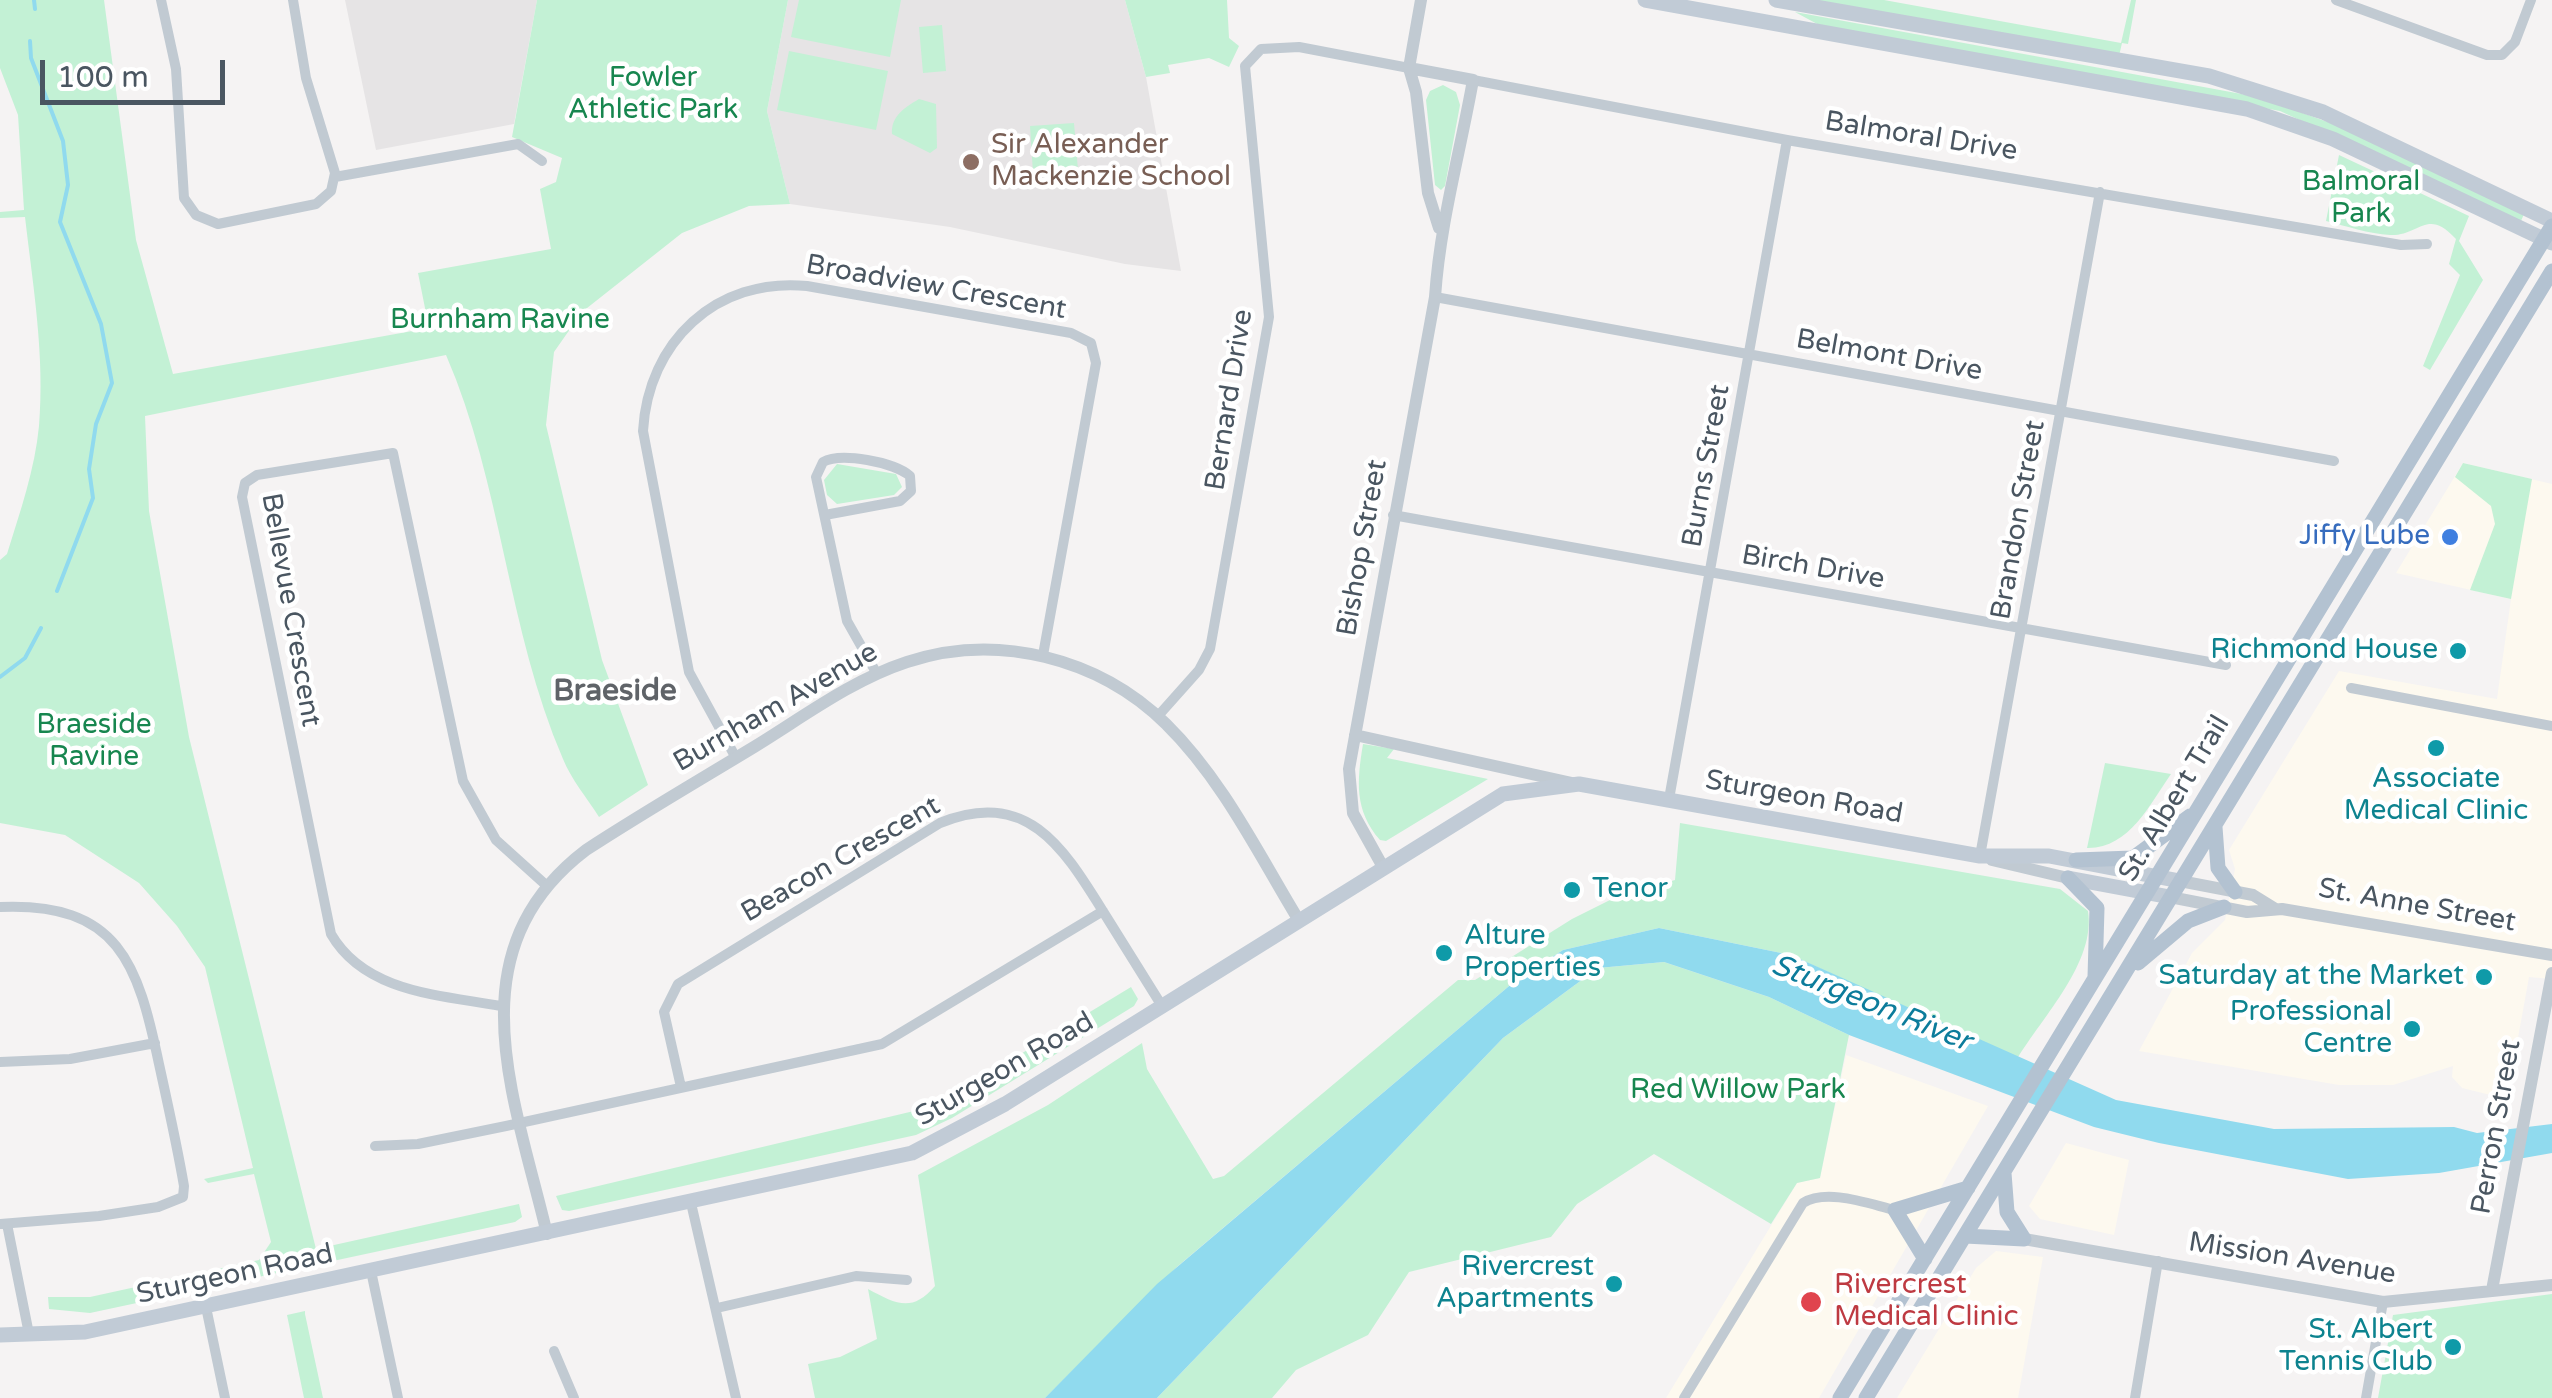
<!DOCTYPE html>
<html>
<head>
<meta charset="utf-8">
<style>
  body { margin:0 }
  #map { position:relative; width:2552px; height:1398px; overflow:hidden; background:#f5f3f3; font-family:"Varela Round",sans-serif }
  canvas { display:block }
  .scale { position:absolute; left:40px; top:60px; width:185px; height:45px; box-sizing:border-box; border:5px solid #4a5661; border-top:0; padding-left:12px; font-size:30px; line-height:35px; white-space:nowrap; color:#4a5661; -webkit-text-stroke:8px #fff; paint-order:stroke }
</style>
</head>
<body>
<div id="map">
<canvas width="2552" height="1398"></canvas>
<div class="scale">100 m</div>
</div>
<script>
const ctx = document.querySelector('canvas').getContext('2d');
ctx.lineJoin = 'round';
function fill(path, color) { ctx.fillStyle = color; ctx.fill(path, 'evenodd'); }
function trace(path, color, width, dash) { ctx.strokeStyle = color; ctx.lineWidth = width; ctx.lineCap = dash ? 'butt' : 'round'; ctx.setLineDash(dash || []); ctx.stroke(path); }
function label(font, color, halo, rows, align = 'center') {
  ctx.font = font + ' "Varela Round",sans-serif'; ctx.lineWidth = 9; ctx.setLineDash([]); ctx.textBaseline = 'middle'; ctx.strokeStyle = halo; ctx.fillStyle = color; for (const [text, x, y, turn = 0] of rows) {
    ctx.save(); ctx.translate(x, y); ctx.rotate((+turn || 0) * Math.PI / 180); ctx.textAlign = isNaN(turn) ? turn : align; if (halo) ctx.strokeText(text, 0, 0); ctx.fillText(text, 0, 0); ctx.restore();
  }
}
fill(new Path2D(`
  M2463,463L2552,484V979L2529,977L2507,1099L2462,1088L2452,1077L2453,1066L2393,1085H2339L2139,1051L2192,953L2225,920L2235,869L2229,850L2339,671L2497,699L2511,599L2396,573Z
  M1846,1055L1988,1106L1819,1398H1666L1797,1183L1820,1178Z
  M2066,1143L2129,1160L2114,1235L2040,1219L2029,1206Z
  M1996,1251L2043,1257L2018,1398H1897L1976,1268Z`), '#fdf9ef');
fill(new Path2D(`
  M345,0H537L514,124L376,150Z
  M788,0H1125L1146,77L1181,271L1125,264L950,227L790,204L767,111Z`), '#e6e4e5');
fill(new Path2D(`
  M0,0H104L136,240L173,374L429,328L418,273L551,249L540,189L556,182L562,158L512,137L537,0H788L767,111L790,204L749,206L682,233L582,312L554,352L546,425L602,660L648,785L599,817C587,798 571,779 563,759C507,629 502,484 446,355L145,416L149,511L189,737L316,1249L519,1204L522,1217L515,1222L90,1313L49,1309L48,1297H90L259,1260L271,1242L254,1174L208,1183L204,1179L253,1168L205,967L177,926L139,883L65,835L0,823V560L7,554C20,512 35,469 39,426C45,356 33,286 25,217L0,218V212L24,210L18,115L0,68Z
  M799,0H901L890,57L791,37Z
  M1125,0H1227L1229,38L1239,46L1229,67L1209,58L1168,65L1170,73L1146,77Z
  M1811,0H1884L2121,43L2131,0H2136L2128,44L2122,43L2119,56Z
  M1795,12L2258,97L2336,125L2524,214L2521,221L2280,111L1819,25Z
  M942,25L946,71L923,73L919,27Z
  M789,51L888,71L876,130L777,110Z
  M1443,85L1456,92L1460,105L1445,186L1441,190L1435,185L1426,100L1430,91Z
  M919,99L936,104L937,148L930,153L892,134C891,116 904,108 919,99Z
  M1074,123L1078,170L1033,173L1030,126Z
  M2339,155L2469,216L2459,241L2483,280L2430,370L2423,366L2460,275L2449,264L2456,239C2427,207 2420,236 2390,235C2369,234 2346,226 2326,221Z
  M2463,463L2532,479L2511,599L2470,590L2495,524L2491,506L2455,477Z
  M837,464L896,474L902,487L894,495L837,504L827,495L824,480Z
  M1363,744L1394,749L1387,758L1488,779L1386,841L1380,840C1354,810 1357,781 1363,744Z
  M2105,763L2171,774C2150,804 2129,849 2087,848Z
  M1680,823L2060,889L2088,911C2096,962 2043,1016 2017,1059L1791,955L1659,928L1563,950L1515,981L1178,1266L1045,1398H815L808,1364L840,1357L877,1339L868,1289C896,1304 912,1313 935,1286L918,1175L1048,1105L1142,1043L1147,1069L1213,1179L1224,1176L1458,980H1475L1572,919L1614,898L1675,880Z
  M1664,962L1769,997L1849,1035L1820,1178L1797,1183L1771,1224L1654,1154L1577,1204L1551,1237L1409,1272L1368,1335L1296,1370L1272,1398H1157L1503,1038L1598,968Z
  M1131,987L1138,999L1134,1006L952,1118L916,1135L569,1211L562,1210L556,1196L935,1106Z
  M2552,1294V1398H2378L2393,1315Z
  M305,1311V1314L323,1398H304L287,1315Z`), '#c3f1d5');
fill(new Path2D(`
  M1659,928L1791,955L2116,1100L2274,1129L2454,1127L2477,1133L2552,1124V1153L2439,1173L2348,1179L2159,1143L2094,1127L1849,1035L1769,997L1664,962L1598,968L1503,1038L1157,1398H1045L1157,1284L1515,981L1563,950Z`), '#90daee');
trace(new Path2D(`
  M34,0L35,9
  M30,41L31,58L63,141L68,185L60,222L101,324L112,383L96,424L89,469L93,498L57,591
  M0,677L25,658L41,628`), '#90daee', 4);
trace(new Path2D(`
  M161,0L176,69L184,198L196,215L218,224L316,204L331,191L335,173L306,78L293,0
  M2336,0L2487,55H2502L2515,42L2531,0
  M1473,80L1787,140L2401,245L2427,244
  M335,177L518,144L542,161
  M1435,297L2334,461
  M825,515L900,501L911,491L910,476C894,462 841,452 823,462L816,477L847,621L877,674
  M1393,515L2226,665
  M2351,688L2552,726
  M1158,716L1199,670L1210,649L1269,317L1245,66L1261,49L1299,47L1409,68
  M736,758L689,672L643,431C648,342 716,277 807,286L1071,333L1091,343L1096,363L1043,655
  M1669,799L1787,140
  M1980,856L2100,192
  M0,907C119,902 138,964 159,1064C168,1105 177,1145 184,1186L183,1197L158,1207L99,1216L0,1224
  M501,1006C441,995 365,993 331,934L242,497L245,483L257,475L393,453L463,781L496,840L547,886
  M0,1062L70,1059L155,1043
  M681,1087L664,1012L678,984L940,823C1028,787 1064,849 1104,913C1123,944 1143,975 1162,1006
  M375,1146L418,1144L506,1126L882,1044L1103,911
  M691,1203L736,1398
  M7,1224L29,1334
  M371,1271L398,1398
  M206,1307L225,1398
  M717,1308L856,1276L907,1280
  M554,1351L574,1398
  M1684,1398L1803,1203C1827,1188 1869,1204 1895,1210
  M2135,1398L2158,1261
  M2366,1398L2383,1302`), '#c1cad2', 10);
trace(new Path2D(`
  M1421,0L1409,68L1416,92L1428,193L1439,228
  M1355,735L1572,783
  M1992,860L2068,878
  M1383,867L1353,813L1349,769L1435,297C1440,223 1460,153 1473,80L1409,68
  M2180,881L2253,895L2274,908
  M2170,897L2247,912L2282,909L2552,955
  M547,1234C515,1098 452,952 586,850C641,814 698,781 754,747C803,717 852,680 907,662C997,632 1099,658 1166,724C1222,779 1258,853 1298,919
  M2024,1239L2383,1302L2552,1285
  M2492,1290L2552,973`), '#c1cad2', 12);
trace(new Path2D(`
  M1645,0L2247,109L2333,139L2552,243
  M1776,0L2209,76L2323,112L2552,221
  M2068,878L2170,897
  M0,1335L85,1332L912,1153L1005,1104L1503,794L1579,784L1980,856H2049L2180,881`), '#c1cbd6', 15);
trace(new Path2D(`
  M2215,827L2218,868L2235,892
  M2076,860L2133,858L2190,816
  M2068,878L2097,908L2095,977
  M2138,963L2188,921L2224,907
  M2004,1173L2007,1212L2024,1239
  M1965,1236L2024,1239
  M1925,1259L1895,1210L1968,1188
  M1840,1398L2552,226
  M1866,1398L2552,271`), '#b3c2d1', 15);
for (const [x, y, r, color] of [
  [971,162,10,"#8d6e63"],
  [2450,537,10,"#3f7fe0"],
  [2458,651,10,"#0f9aa8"],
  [2436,748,10,"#0f9aa8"],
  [1572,890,10,"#0f9aa8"],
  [1444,953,10,"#0f9aa8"],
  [2484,977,10,"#0f9aa8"],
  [2412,1029,10,"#0f9aa8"],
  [1614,1284,10,"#0f9aa8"],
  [1811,1302,12,"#e0444e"],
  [2453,1347,10,"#0f9aa8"]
]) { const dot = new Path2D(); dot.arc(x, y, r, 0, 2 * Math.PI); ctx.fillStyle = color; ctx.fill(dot); trace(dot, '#fff', 4); }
label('28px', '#17864f', '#fff', [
  ["Fowler",653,79],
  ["Athletic Park",653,111],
  ["Balmoral",2361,183],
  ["Park",2361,215],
  ["Burnham Ravine",500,321],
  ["Braeside",94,726],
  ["Ravine",94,758],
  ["Red Willow Park",1738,1091]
]);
label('28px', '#4a5661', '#fff', [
  ["Balmoral Drive",1921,137,9],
  ["Broadview Crescent",936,288,10],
  ["Belmont Drive",1889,356,10],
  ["Bernard Drive",1230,400,-81],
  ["Burns Street",1707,466,-80],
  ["Brandon Street",2019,520,-80],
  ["Bishop Street",1363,548,-80],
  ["Birch Drive",1813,568,10],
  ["Bellevue Crescent",290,610,80],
  ["Burnham Avenue",776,708,-30],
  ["Sturgeon Road",1804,798,10],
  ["St. Albert Trail",2175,799,-59],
  ["Beacon Crescent",841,860,-30],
  ["St. Anne Street",2417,906,10],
  ["Sturgeon Road",1005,1070,-30],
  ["Perron Street",2497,1127,-80],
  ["Mission Avenue",2292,1259,9],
  ["Sturgeon Road",235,1275,-12]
]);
label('28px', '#785e54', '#fff', [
  ["Sir Alexander",991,146],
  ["Mackenzie School",991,178]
], 'left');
label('28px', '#366cbe', '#fff', [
  ["Jiffy Lube",2430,537]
], 'right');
label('28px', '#0d838f', '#fff', [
  ["Richmond House",2438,651],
  ["Associate",2436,780,"center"],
  ["Medical Clinic",2436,812,"center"],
  ["Tenor",1592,890,"left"],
  ["Alture",1464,937,"left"],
  ["Properties",1464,969,"left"],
  ["Saturday at the Market",2464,977],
  ["Professional",2392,1013],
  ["Centre",2392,1045],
  ["Rivercrest",1594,1268],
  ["Apartments",1594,1300],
  ["St. Albert",2433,1331],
  ["Tennis Club",2433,1363]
], 'right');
label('28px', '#be3a42', '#fff', [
  ["Rivercrest",1834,1286],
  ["Medical Clinic",1834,1318]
], 'left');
label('bold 30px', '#5f6368', '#fff', [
  ["Braeside",615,692]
]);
label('italic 30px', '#0c7c9b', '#fff', [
  ["Sturgeon River",1871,1004,22]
]);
</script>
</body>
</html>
